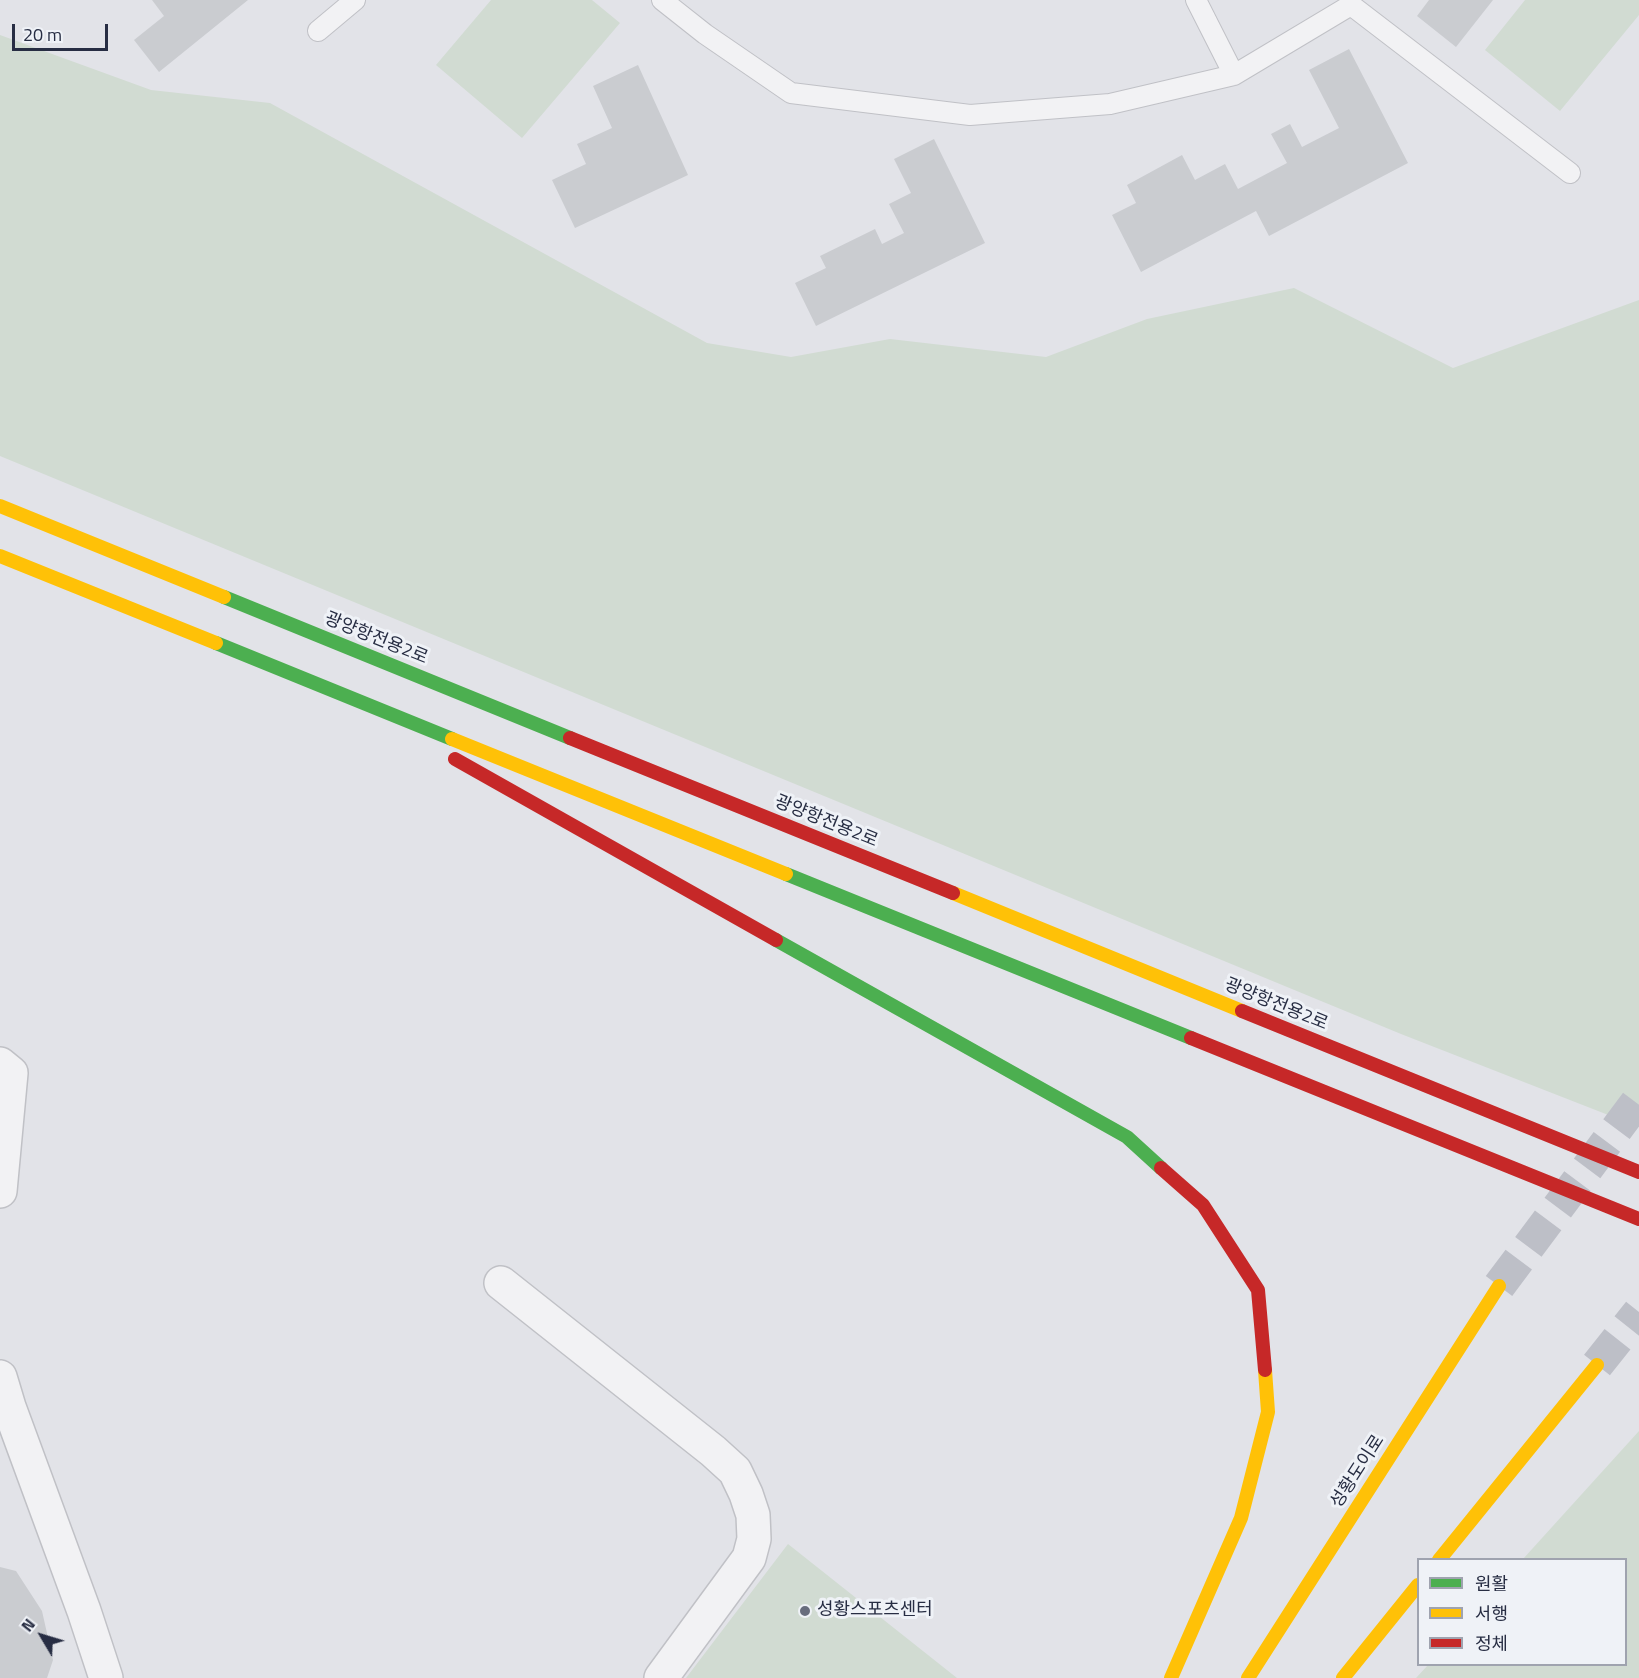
<!DOCTYPE html>
<html>
<head>
<meta charset="utf-8">
<style>
  body { margin:0 }
  #map { position:relative; width:1639px; height:1678px; overflow:hidden; background:#e2e3e8; font-family:"Titillium Web","Noto Sans KR",sans-serif }
  canvas { display:block }
  .legend { position:absolute; left:1417px; top:1558px; width:210px; height:108px; box-sizing:border-box; background:#eff2f7; border:2px solid #9fa3af; margin:0; padding:8px 10px; list-style:none; font-size:18px; color:#272d43 }
  .legend li { display:flex; align-items:center; gap:12px; height:30px }
  .legend b { width:30px; border:2px solid #9fa3af }
  .north { position:absolute; left:12px; top:1606px; width:60px; height:60px; -webkit-text-stroke:4px #eff2f7; paint-order:stroke; rotate:308deg; font-size:16px; font-weight:700; line-height:24px; text-align:center; color:#272d43 }
  .north::after { content:''; display:block; margin:auto; width:21px; height:27px; background:#272d43; clip-path:polygon(50% 0,100% 100%,50% 72%,0 100%) }
  .scale { position:absolute; left:12px; top:24px; width:96px; height:27px; box-sizing:border-box; border:3px solid #272d43; border-top:0; padding-left:8px; font-size:18px; line-height:21px; white-space:nowrap; color:#272d43; -webkit-text-stroke:4px #eff2f7; paint-order:stroke }
</style>
</head>
<body>
<div id="map">
<canvas width="1639" height="1678"></canvas>
<ul class="legend">
<li><b style="height:8px;background:#4caf50"></b>원활</li>
<li><b style="height:8px;background:#ffc107"></b>서행</li>
<li><b style="height:8px;background:#c62828"></b>정체</li>
</ul>
<div class="north">N</div>
<div class="scale">20 m</div>
</div>
<script>
const ctx = document.querySelector('canvas').getContext('2d');
ctx.lineJoin = 'round';
function fill(path, color) { ctx.fillStyle = color; ctx.fill(path, 'evenodd'); }
function trace(path, color, width, dash) { ctx.strokeStyle = color; ctx.lineWidth = width; ctx.lineCap = dash ? 'butt' : 'round'; ctx.setLineDash(dash || []); ctx.stroke(path); }
function label(font, color, halo, rows, align = 'center') {
  ctx.font = font + ' "Titillium Web","Noto Sans KR",sans-serif'; ctx.lineWidth = 6; ctx.setLineDash([]); ctx.textBaseline = 'middle'; ctx.strokeStyle = halo; ctx.fillStyle = color; for (const [text, x, y, turn = 0] of rows) {
    ctx.save(); ctx.translate(x, y); ctx.rotate((+turn || 0) * Math.PI / 180); ctx.textAlign = isNaN(turn) ? turn : align; if (halo) ctx.strokeText(text, 0, 0); ctx.fillText(text, 0, 0); ctx.restore();
  }
}
fill(new Path2D(`
  M491,0H592L620,23L522,138L436,65Z
  M1525,0H1639V15L1560,111L1485,50Z
  M0,35L151,90L270,103L707,343L791,357L890,339L1046,357L1147,319L1294,288L1453,368L1639,300V1127L1401,1034L0,456Z
  M1639,1431V1678H1416L1428,1665L1626,1664V1560L1523,1559Z
  M788,1544L957,1678H686Z`), '#d1dbd2');
fill(new Path2D(`
  M152,0H248L159,72L134,40L164,16Z
  M1429,0H1493L1456,47L1417,16Z
  M1349,49L1408,163L1269,236L1256,211L1141,272L1112,215L1136,203L1127,185L1182,155L1195,180L1225,164L1238,189L1287,163L1271,134L1290,124L1302,147L1339,128L1309,70Z
  M638,65L688,175L575,228L552,180L586,164L577,144L612,128L593,86Z
  M934,139L985,243L816,326L795,283L826,268L820,256L875,229L882,244L904,233L889,204L911,193L894,159Z
  M0,1567L16,1571L42,1611L53,1660L47,1678H0Z`), '#caccd0');
trace(new Path2D(`
  M1499,1286L1639,1099
  M1597,1365L1639,1312`), '#bdbfc7', 33, [33, 16]);
const lane = new Path2D(`
  M662,0L705,34L791,93L970,115L1110,104L1234,75L1351,5L1570,173
  M1196,0L1234,75
  M318,31L355,0`);
const street = new Path2D(`
  M0,1064L11,1073L0,1191
  M501,1283L713,1451L735,1471L746,1494L753,1515L754,1539L749,1558L661,1678
  M0,1377L9,1407L84,1611L106,1678`);
trace(lane, '#c0c1c6', 22);
trace(street, '#c0c1c6', 36);
trace(lane, '#f2f2f4', 20);
trace(street, '#f2f2f4', 33);
trace(new Path2D(`
  M224,597L570,738
  M216,643L452,739
  M786,874L1191,1038
  M776,940L1127,1137L1161,1168`), '#4caf50', 14);
trace(new Path2D(`
  M0,506L224,597
  M0,556L216,643
  M452,739L786,874
  M953,893L1242,1011
  M1439,1560L1597,1365
  M1171,1678L1241,1518L1268,1412L1265,1370
  M1248,1678L1499,1286
  M1343,1678L1418,1585`), '#ffc107', 14);
trace(new Path2D(`
  M570,738L953,893
  M455,759L776,940
  M1242,1011L1639,1172
  M1191,1038L1639,1219
  M1161,1168L1203,1205L1258,1290L1265,1370`), '#c62828', 14);
for (const [x, y, r, color] of [
  [805,1611,6,"#686d7d"]
]) { const dot = new Path2D(); dot.arc(x, y, r, 0, 2 * Math.PI); ctx.fillStyle = color; ctx.fill(dot); trace(dot, '#eff2f7', 2); }
label('18px', '#272d43', '#eff2f7', [
  ["광양항전용2로",376,639,22],
  ["광양항전용2로",826,822,22],
  ["광양항전용2로",1276,1005,22],
  ["성황도이로",1358,1472,-57]
]);
label('18px', '#272d43', '#eff2f7', [
  ["성황스포츠센터",817,1611]
], 'left');
</script>
</body>
</html>
